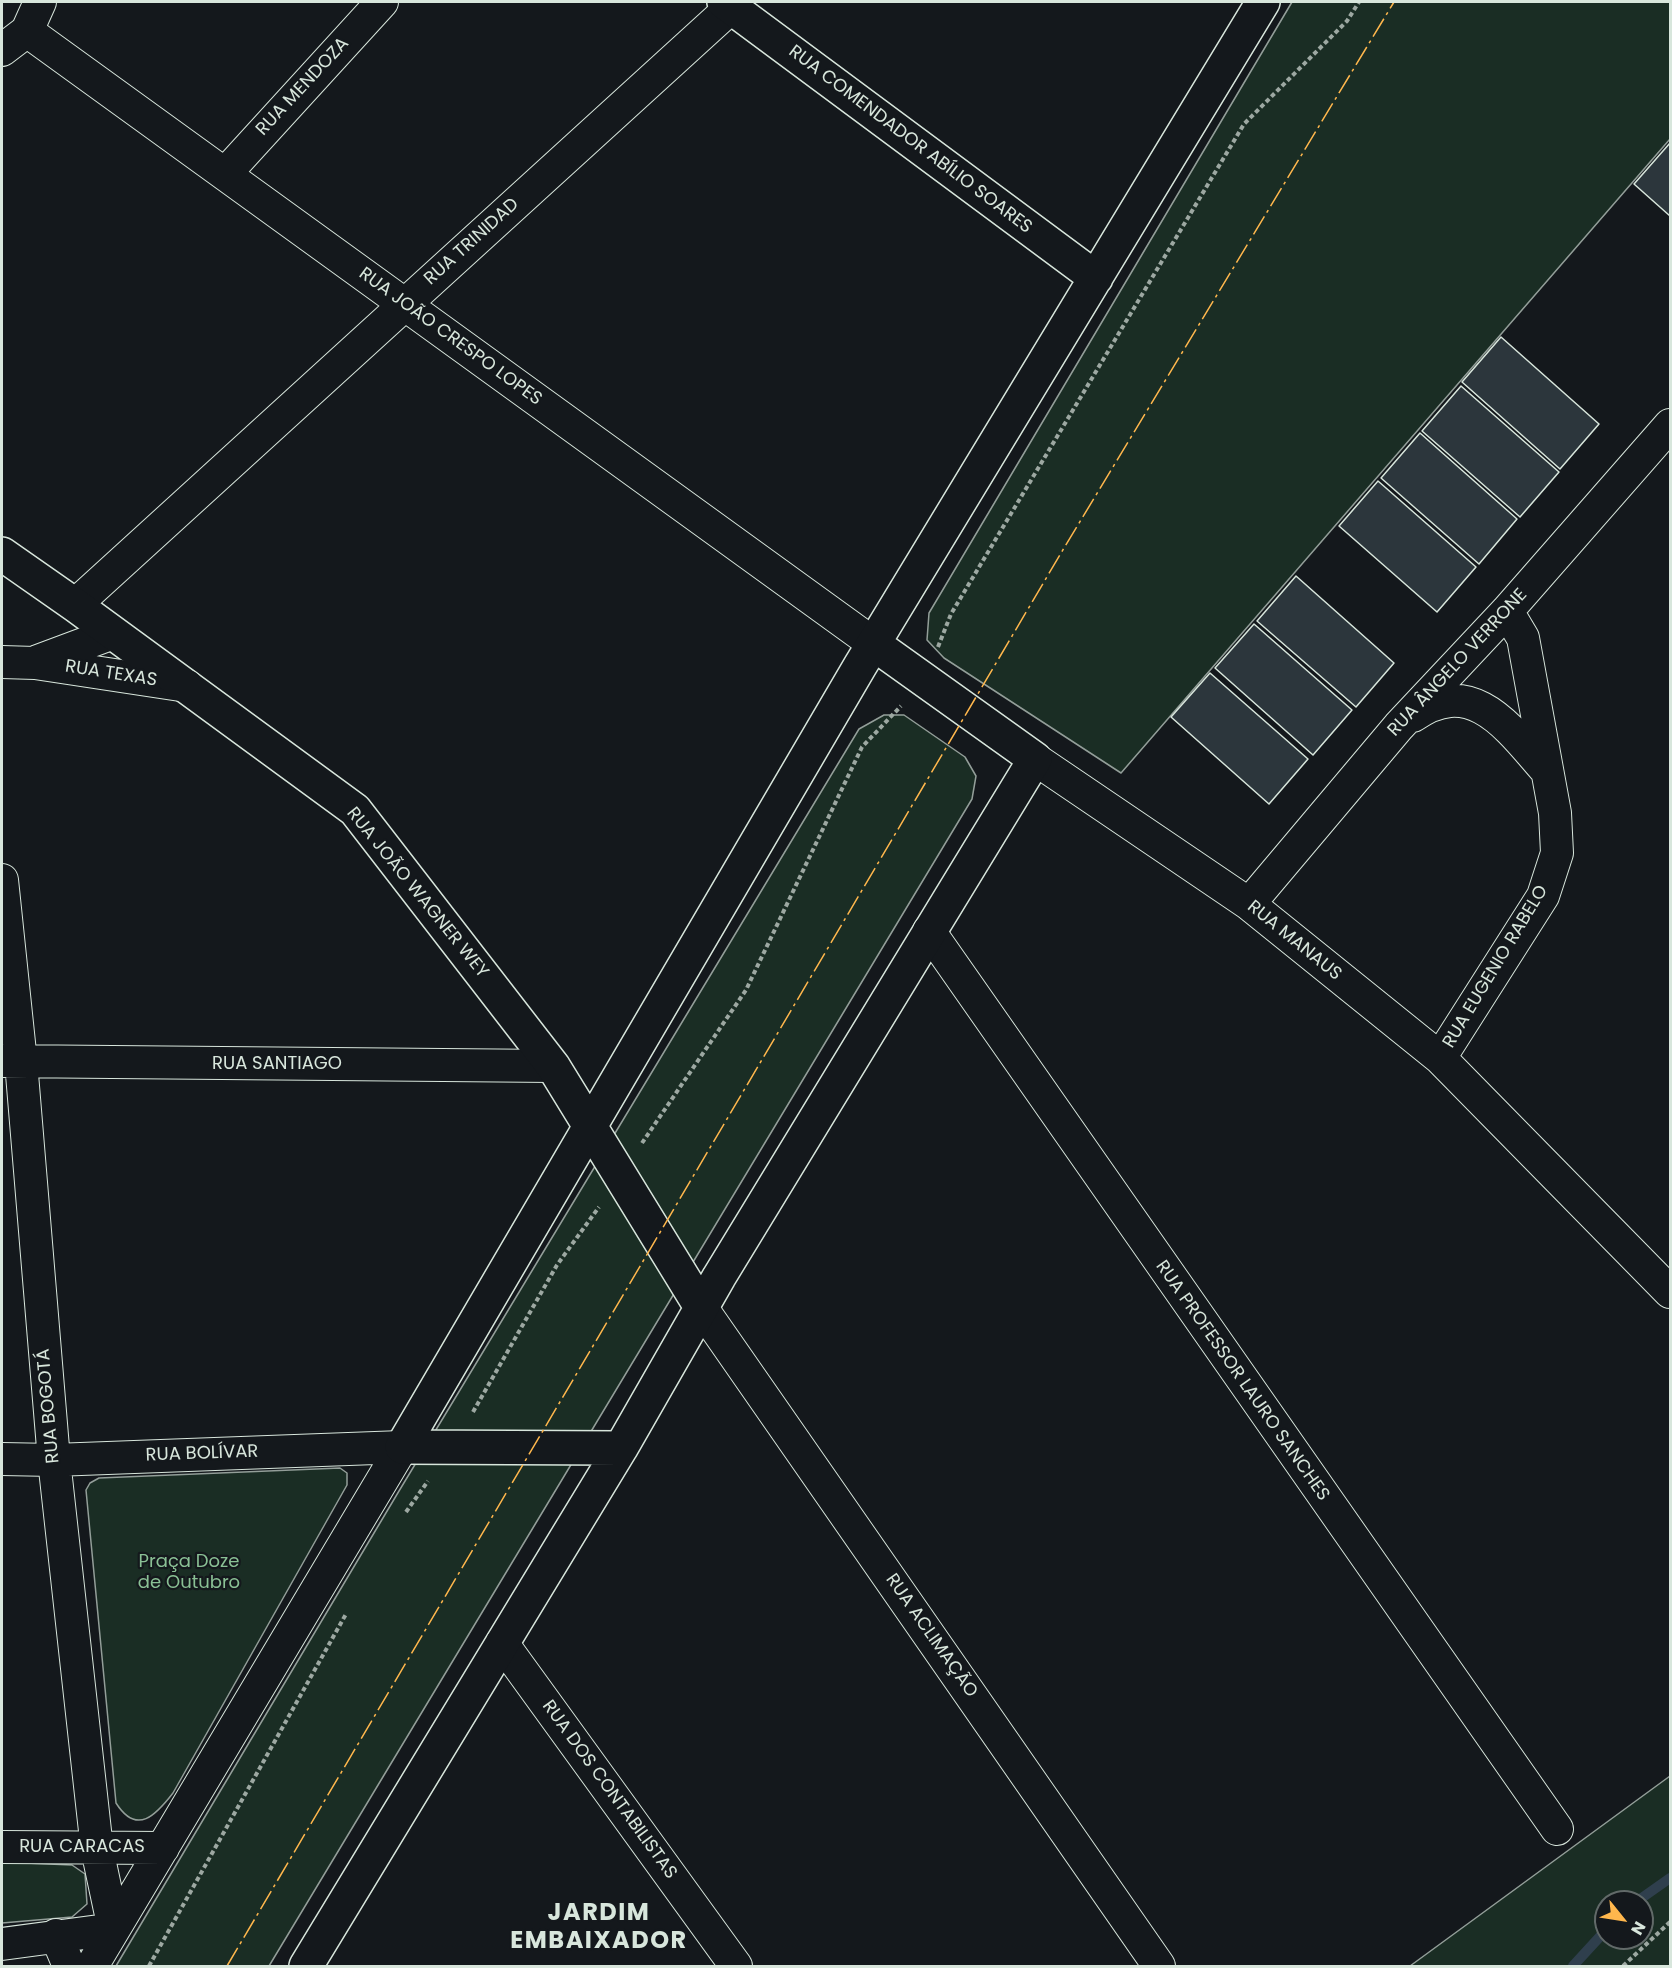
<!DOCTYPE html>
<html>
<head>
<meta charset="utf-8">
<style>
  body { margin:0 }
  #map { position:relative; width:1672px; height:1968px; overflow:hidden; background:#14181c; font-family:Poppins,sans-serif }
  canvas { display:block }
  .frame { position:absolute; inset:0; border:3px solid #d8e6dc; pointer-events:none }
  .north { position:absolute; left:1594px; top:1890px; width:60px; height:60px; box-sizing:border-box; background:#14181c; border:2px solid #626a69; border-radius:50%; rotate:120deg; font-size:16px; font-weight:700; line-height:24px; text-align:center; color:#d8e6dc }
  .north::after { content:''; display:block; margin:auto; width:21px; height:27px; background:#ffb74d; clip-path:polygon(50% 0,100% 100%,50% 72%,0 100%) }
</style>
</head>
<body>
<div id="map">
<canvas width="1672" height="1968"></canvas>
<div class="frame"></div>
<div class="north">N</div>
</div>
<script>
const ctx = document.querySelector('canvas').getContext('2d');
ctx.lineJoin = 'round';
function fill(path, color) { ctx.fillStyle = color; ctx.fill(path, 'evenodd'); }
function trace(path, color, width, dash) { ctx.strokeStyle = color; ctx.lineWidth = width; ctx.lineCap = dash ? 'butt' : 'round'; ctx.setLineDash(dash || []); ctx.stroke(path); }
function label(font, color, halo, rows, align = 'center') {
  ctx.font = font + ' Poppins,sans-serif'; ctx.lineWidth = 4.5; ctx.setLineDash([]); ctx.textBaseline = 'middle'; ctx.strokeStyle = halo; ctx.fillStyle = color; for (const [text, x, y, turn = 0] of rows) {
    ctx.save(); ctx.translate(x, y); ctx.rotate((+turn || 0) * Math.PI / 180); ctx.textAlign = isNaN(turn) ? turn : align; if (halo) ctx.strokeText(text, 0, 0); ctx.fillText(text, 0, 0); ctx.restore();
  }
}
const green = new Path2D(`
  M1292,2H1670V139L1121,773L944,658L927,640L929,613Z
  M884,715H904L965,757L976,776L972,799L269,1966H116L399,1491L859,729Z
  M340,1468L347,1473V1485L173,1793C156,1815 137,1836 116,1803L86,1490L90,1483L99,1478Z
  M1670,1776V1966H1410ZM1606,1902H1642V1938H1606Z
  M2,1862L72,1865L85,1874L87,1904L72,1917L2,1923Z`);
fill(green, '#1a2d24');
trace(green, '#939e99', 1.5);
trace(new Path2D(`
  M1636,1902L1670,1878
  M1573,1966L1606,1930`), '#2f3f4d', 10);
const building = new Path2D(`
  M1670,143V216L1634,184Z
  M1501,337L1599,424L1560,469L1462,382Z
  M1461,386L1559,472L1520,517L1422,431Z
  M1420,433L1517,519L1479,564L1381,478Z
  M1378,481L1476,567L1437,612L1339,526Z
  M1296,576L1394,663L1356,707L1257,621Z
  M1254,624L1352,710L1313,755L1215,668Z
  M1210,673L1308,759L1269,804L1171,717Z`);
fill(building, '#2c363c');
trace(building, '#d8e6dc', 1.5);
const street = new Path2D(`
  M27,31L874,644
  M2,50L27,31L40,2
  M225,174L382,2
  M75,605L737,2
  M38,661L113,633
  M2,662L35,663L187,686
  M1413,716C1472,674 1509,728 1545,769
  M1035,759L1249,904L1440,1058L1670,1292
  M2,880L21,1062L54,1460L97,1849L114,1929
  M1249,904L1399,726L1507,611L1670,425
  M929,931L1557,1829
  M1440,1058L1543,896L1557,853L1555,813L1523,638L1507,611
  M2,1061L553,1066
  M701,1307L1159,1966
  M2,1459L54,1460L402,1447
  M502,1643L736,1966
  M2,1847L163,1848
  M56,1935L69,1966
  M2,1944L114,1929
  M92,1966L402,1447`);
const secondary = new Path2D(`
  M724,2L1096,278
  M2,554L75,605L355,810L553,1066L701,1307
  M621,1448L402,1447L860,666L1263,2
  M306,1966L621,1448L719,1277L1035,759L874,644`);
trace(street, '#d8e6dc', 34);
trace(secondary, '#d8e6dc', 36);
trace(new Path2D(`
  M938,647L951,614L1244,124L1347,21L1359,2
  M642,1143L746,990L862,747L901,706
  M473,1412L557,1265L599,1207
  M406,1512L428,1481
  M149,1966L346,1614
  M1623,1966L1670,1922`), '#9da8a2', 4, [4.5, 3]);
trace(street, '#14181c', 32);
trace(secondary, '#14181c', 33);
trace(new Path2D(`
  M227,1966L1064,548L1394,2`), '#ffb74d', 1.5, [21, 4.5, 3, 4.5]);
label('18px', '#d8e6dc', '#14181c', [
  ["RUA MENDOZA",303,87,-47],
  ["RUA COMENDADOR ABÍLIO SOARES",910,140,37],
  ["RUA TRINIDAD",472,242,-42],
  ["RUA JOÃO CRESPO LOPES",450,337,36],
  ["RUA ÂNGELO VERRONE",1458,663,-47],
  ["RUA TEXAS",111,674,9],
  ["RUA JOÃO WAGNER WEY",417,893,51],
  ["RUA MANAUS",1294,941,39],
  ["RUA EUGENIO RABELO",1496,967,-59],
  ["RUA SANTIAGO",277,1064],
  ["RUA PROFESSOR LAURO SANCHES",1242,1381,55],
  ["RUA BOGOTÁ",49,1406,-95],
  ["RUA BOLÍVAR",202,1454,-2],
  ["RUA ACLIMAÇÃO",931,1636,55],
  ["RUA DOS CONTABILISTAS",609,1790,54],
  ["RUA CARACAS",82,1847]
]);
label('18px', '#8ac095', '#14181c', [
  ["Praça Doze",189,1562],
  ["de Outubro",189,1583]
]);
ctx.letterSpacing = '1.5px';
label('bold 24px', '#d8e6dc', '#14181c', [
  ["JARDIM",599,1914],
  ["EMBAIXADOR",599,1942]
]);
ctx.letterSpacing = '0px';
</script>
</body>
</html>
